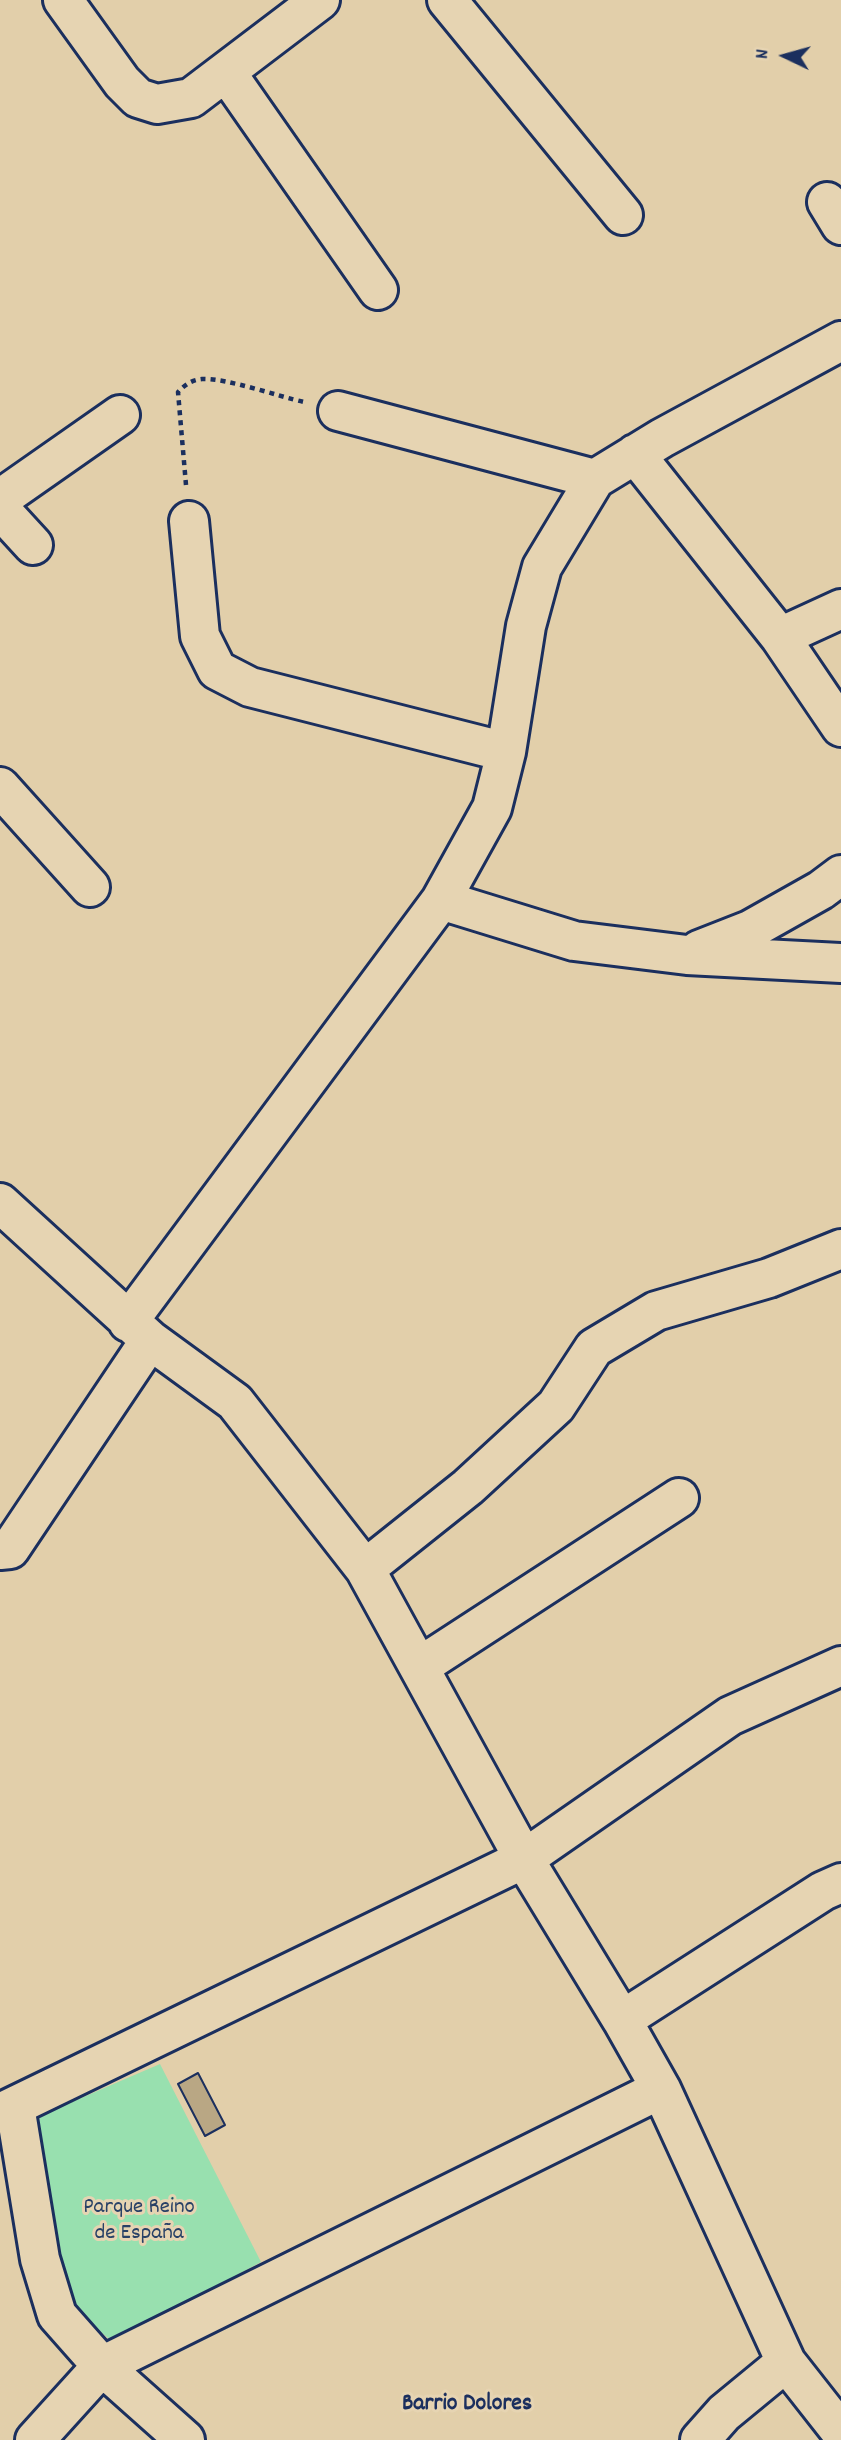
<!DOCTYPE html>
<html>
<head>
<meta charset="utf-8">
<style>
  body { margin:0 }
  #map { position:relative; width:841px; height:2440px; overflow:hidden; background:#e2cfaa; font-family:Dekko,sans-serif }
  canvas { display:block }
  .north { position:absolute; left:750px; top:21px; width:70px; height:70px; -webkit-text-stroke:5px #e6d4b2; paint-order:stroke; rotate:275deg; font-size:19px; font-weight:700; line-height:28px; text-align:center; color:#1b2f5e }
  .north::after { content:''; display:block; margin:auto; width:24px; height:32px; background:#1b2f5e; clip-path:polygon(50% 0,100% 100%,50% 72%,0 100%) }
</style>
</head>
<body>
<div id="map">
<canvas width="841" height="2440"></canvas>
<div class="north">N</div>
</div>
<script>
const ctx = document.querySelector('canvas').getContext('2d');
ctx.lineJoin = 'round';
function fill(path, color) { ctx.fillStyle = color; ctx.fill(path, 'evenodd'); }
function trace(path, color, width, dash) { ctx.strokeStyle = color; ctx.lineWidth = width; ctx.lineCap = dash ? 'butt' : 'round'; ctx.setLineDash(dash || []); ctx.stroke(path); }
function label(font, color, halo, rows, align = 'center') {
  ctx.font = font + ' Dekko,sans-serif'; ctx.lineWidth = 6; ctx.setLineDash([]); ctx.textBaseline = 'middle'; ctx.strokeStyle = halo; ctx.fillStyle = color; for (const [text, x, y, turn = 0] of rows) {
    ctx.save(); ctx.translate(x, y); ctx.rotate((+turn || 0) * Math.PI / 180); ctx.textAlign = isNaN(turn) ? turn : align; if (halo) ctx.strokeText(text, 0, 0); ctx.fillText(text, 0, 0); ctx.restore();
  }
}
fill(new Path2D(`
  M160,2064L261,2262L113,2342L66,2304L30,2120Z`), '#98e0af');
const building = new Path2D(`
  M198,2073L225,2125L205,2136L178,2084Z`);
fill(building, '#b9a784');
trace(building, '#1b2f5e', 2);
const street = new Path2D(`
  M63,0L122,82L138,98L157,104L191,98L320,0
  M447,0L623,215
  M226,72L378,290
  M827,202L841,225
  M338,411L595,479
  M635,454L780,637L841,727
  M0,499L120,415
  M0,509L33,545
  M189,521L200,636L217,670L250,687L506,752
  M780,637L841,609
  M0,787L90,887
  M441,900L574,941L687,955L841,963
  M699,950L750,930L821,890L841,875
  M0,1203L150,1340L235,1402L365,1569L524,1859L622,2020L661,2089L786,2362L841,2432
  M128,1322L441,900L492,808L506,752L526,626L542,567L595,479L662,438L841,341
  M0,1550L10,1549L150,1340
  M365,1569L468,1487L556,1406L594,1348L656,1311L769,1278L841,1249
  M419,1667L679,1498
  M622,2020L823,1891L841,1883
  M15,2106L40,2259L57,2315L102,2366L185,2440
  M0,2113L524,1859L730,1716L841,1666
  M35,2440L102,2366L661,2089
  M700,2440L724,2413L786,2362`);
trace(street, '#1b2f5e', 44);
trace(new Path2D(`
  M186,485L178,392C185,385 191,380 202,379C227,378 277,396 304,402`), '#1b2f5e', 4.5, [5, 5]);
trace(street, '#e6d4b2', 38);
label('23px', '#284166', '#e6d4b2', [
  ["Parque Reino",139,2209],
  ["de España",139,2235]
]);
label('bold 24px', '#1b2f5e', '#e6d4b2', [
  ["Barrio Dolores",467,2406]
]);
</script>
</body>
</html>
